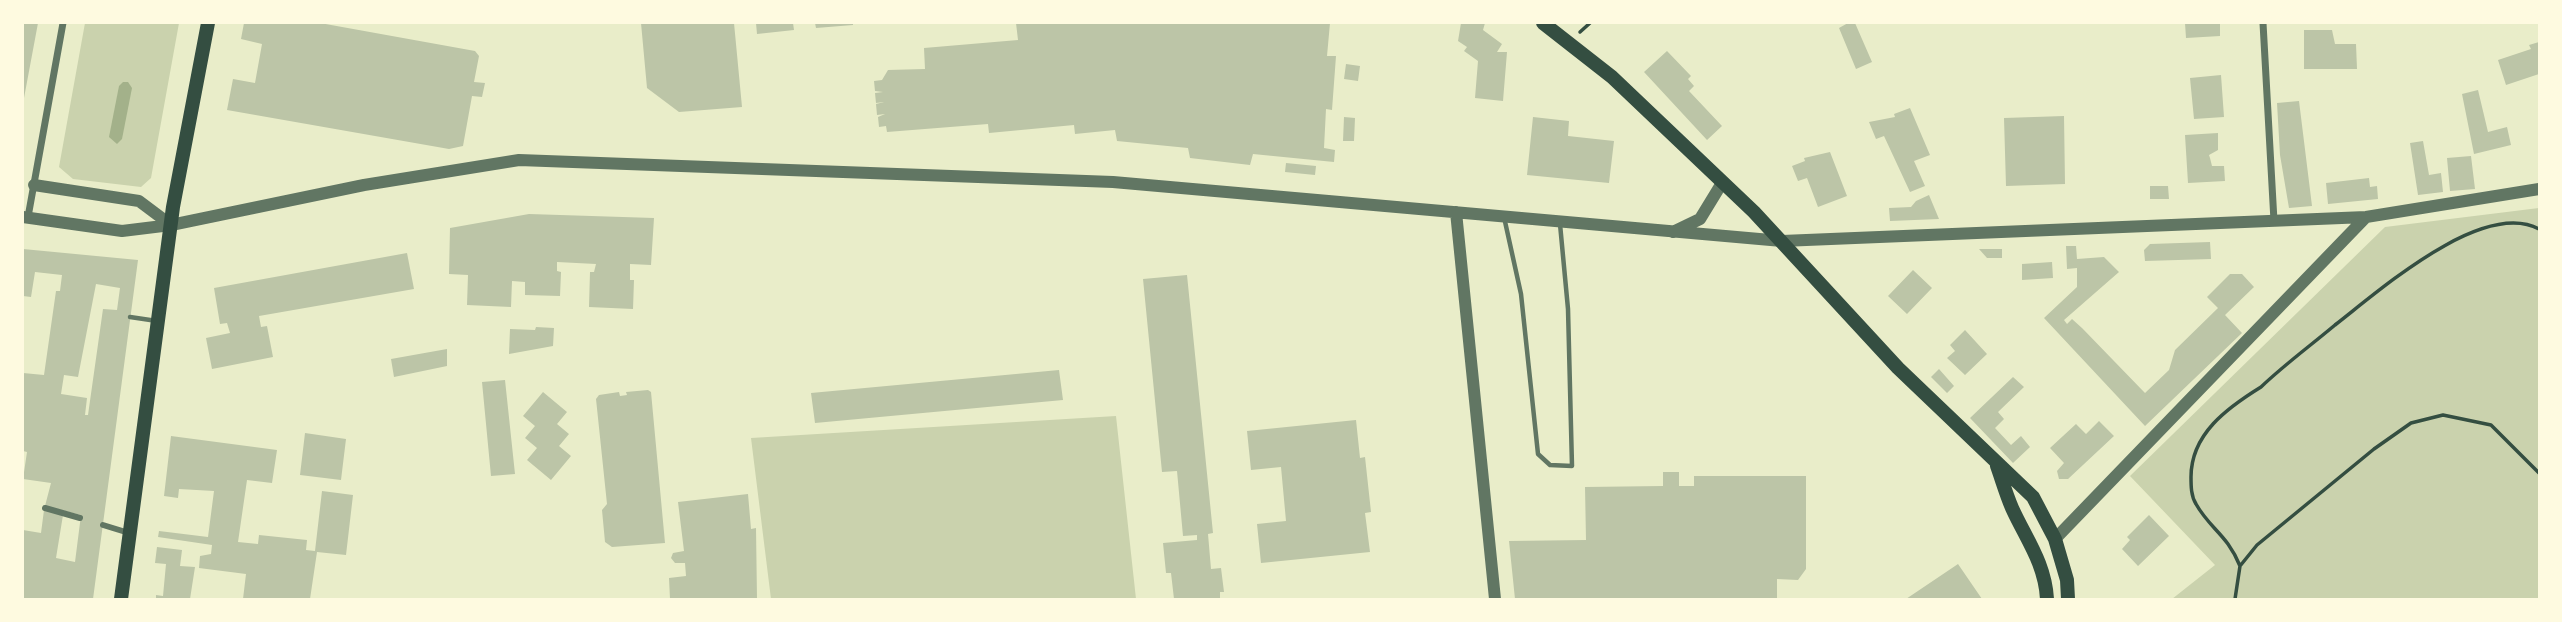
<!DOCTYPE html>
<html>
<head>
<meta charset="utf-8">
<style>
  body { margin:0 }
  #map { position:relative; width:2562px; height:622px; overflow:hidden; background:#e9edc9; font-family:"Titillium Web",sans-serif }
  canvas { display:block }
  .frame { position:absolute; inset:0; border:24px solid #fefae0; pointer-events:none }
</style>
</head>
<body>
<div id="map">
<canvas width="2562" height="622"></canvas>
<div class="frame"></div>
</div>
<script>
const ctx = document.querySelector('canvas').getContext('2d');
ctx.lineJoin = 'round';
function fill(path, color) { ctx.fillStyle = color; ctx.fill(path, 'evenodd'); }
function trace(path, color, width, dash) { ctx.strokeStyle = color; ctx.lineWidth = width; ctx.lineCap = dash ? 'butt' : 'round'; ctx.setLineDash(dash || []); ctx.stroke(path); }
fill(new Path2D(`
  M85,23H179L151,178L141,187L73,179L59,167Z
  M2539,208V599H2172L2215,565L2130,476L2385,227Z
  M1116,416L1136,599H771L751,438Z`), '#cad2ad');
fill(new Path2D(`
  M123,82H128L132,88L122,139L117,144L109,137L119,86Z`), '#a3b18a');
fill(new Path2D(`
  M23,23H38L24,98H23Z
  M244,23H320L475,51L479,56L474,82L485,83L482,97L472,96L463,146L449,149L227,110L233,79L255,83L262,44L241,39Z
  M641,23H734L742,107L679,112L647,88Z
  M756,23H793L794,30L757,34Z
  M815,23H853V25L816,28Z
  M1016,23H1330L1327,56H1336L1332,110L1326,109L1324,148L1335,150L1334,162L1253,154L1250,165L1190,158L1188,148L1117,141L1115,130L1075,134L1074,125L989,133L988,124L887,132L886,126L879,127L878,117L885,114L877,115L876,104L884,102L876,103L875,93L883,92L875,91L874,81L882,80L888,70L925,69L924,48L1018,40Z
  M1461,23H1485L1483,30L1502,44L1497,52H1507L1503,101L1475,98L1478,61L1464,51L1467,47L1458,41Z
  M1848,23H1855L1872,62L1856,69L1839,28Z
  M2185,23H2220V36L2186,38Z
  M2304,30H2332L2335,44H2356L2357,69H2304Z
  M2539,42V74L2506,85L2498,60L2531,49L2529,45Z
  M1667,51L1691,76L1688,79L1694,86L1689,91L1722,126L1707,140L1644,72Z
  M1346,64L1360,66L1358,81L1344,79Z
  M2221,75L2224,117L2194,119L2190,78Z
  M2478,90L2488,132L2507,127L2511,145L2474,154L2462,94Z
  M2299,101L2312,206L2289,208L2280,155L2277,103Z
  M1910,108L1930,155L1914,161L1925,186L1910,192L1884,136L1876,139L1869,122L1895,117L1894,114Z
  M2064,116L2065,184L2006,186L2004,118Z
  M1344,117L1355,118L1354,141H1343Z
  M1533,117L1569,121L1568,136L1614,141L1609,183L1527,175Z
  M2218,133V150L2209,155L2210,158L2212,166H2224L2225,181L2188,183L2185,135Z
  M2423,141L2429,175L2441,173L2443,192L2418,195L2410,143Z
  M1830,152L1847,196L1818,207L1807,178L1798,181L1792,166L1805,161L1804,158Z
  M2471,156L2475,189L2450,191L2447,158Z
  M1286,163L1316,166L1315,175L1285,172Z
  M2369,178L2370,187L2377,186L2378,199L2328,204L2326,183Z
  M2150,186H2168L2169,199H2150Z
  M1929,195L1939,219L1890,221L1889,208L1911,207L1916,201Z
  M529,214L654,218L651,265L630,264V280H634L633,309L589,307L590,272H594L596,264L557,262V271L561,272L560,296L525,295V282L512,281L511,307L467,305L468,275L449,274L450,228Z
  M2210,242L2211,259L2145,261L2144,250L2150,244Z
  M2066,246H2076L2077,259L2104,257L2119,272L2064,320L2067,324L2072,319L2082,328L2145,393L2169,370L2175,350L2218,308L2207,297L2230,274H2242L2254,287L2225,315L2242,333L2145,426L2044,318L2077,287V268L2067,269Z
  M23,249L138,260L93,599H23V530L41,533L44,510L63,515L56,558L75,562L81,515L45,506L51,483L23,479L27,452L23,451V373L44,375L56,291H60L62,275L35,272L31,297L23,296ZM96,284L120,288L117,310L103,309L88,415H85L87,398L61,394L64,375L78,377Z
  M1979,249H2002V258H1987Z
  M407,253L414,289L259,316L261,327L267,326L273,357L212,369L206,338L230,333L227,323L220,324L214,288Z
  M2052,262L2053,278L2022,280V264Z
  M1913,270L1932,288L1907,314L1888,296Z
  M1187,275L1213,533L1208,534L1211,569L1221,568L1224,592H1220V599H1174L1171,573H1166L1163,543L1197,540V535L1183,536L1177,471L1162,472L1143,279Z
  M536,327L554,328L553,346L509,354L510,329L535,330Z
  M1965,330L1987,354L1965,375L1947,358L1955,351L1950,345Z
  M447,349V366L394,377L391,359Z
  M1939,369L1954,386L1947,393L1931,377Z
  M1059,370L1063,400L815,423L811,393Z
  M2013,377L2024,387L1998,412L2004,419L1995,428L2011,445L2021,436L2030,447L2013,463L1970,418Z
  M505,380L515,474L491,476L482,382Z
  M648,390L651,392L665,543L612,547L605,542L602,510L607,504L596,399L599,395L619,392L620,396L627,395L626,392Z
  M543,392L567,412L557,424L569,434L559,446L571,456L551,480L527,460L537,448L525,438L535,426L523,416Z
  M1356,420L1360,458L1365,457L1371,512L1365,513L1370,552L1261,563L1257,524L1286,521L1281,467L1251,470L1247,431Z
  M2099,421L2114,436L2068,479H2059L2057,471L2064,463L2050,448L2076,424L2086,434Z
  M305,433L346,439L341,480L300,475Z
  M171,436L277,450L272,483L247,480L238,542L258,544L259,535L307,540L306,550L315,551L322,491L353,495L346,555L317,552L310,599H243L246,574L199,568L200,556L211,554L212,545L158,537L159,531L208,537L214,491L179,489L178,498L164,496Z
  M1663,472H1679V486H1694V476H1806V569L1798,580L1777,579V599H1515L1509,541L1586,540L1585,487L1663,486Z
  M748,494L751,529L756,528L757,599H670L669,578L686,576L685,563H675L671,558L673,553L684,551L678,502Z
  M2149,515L2169,536L2138,566L2122,549L2130,540L2127,537Z
  M157,547L182,550L180,566L195,567L190,599H156V595L163,596L166,564L155,563Z
  M1958,564L1982,599H1906Z`), '#bcc5a7');
trace(new Path2D(`
  M1580,32L1590,23
  M2240,566C2227,534 2210,529 2196,504C2191,496 2191,486 2191,477C2191,434 2227,408 2261,387C2284,365 2310,346 2335,325C2379,291 2482,199 2539,229
  M2235,599L2240,566L2257,545L2374,449L2411,423L2443,415L2491,425L2539,473`), '#344e41', 3.5);
trace(new Path2D(`
  M1504,217L1521,294L1538,454L1550,465L1572,466L1568,309L1560,224
  M130,317L157,321`), '#617663', 4.5);
trace(new Path2D(`
  M45,508L80,518
  M103,525L129,533`), '#617663', 6);
trace(new Path2D(`
  M2263,23L2274,221
  M28,217L63,23`), '#617663', 7);
trace(new Path2D(`
  M34,185L139,201L171,225
  M1456,212L1495,599
  M23,217L122,231L171,225L364,185L519,160L1113,182L1782,241L2366,217L2539,189
  M1673,232L1700,219L1722,183
  M2055,539L2366,217`), '#617663', 12);
trace(new Path2D(`
  M1543,23L1612,77L1754,212L1898,368L2033,497L2055,539L2067,580L2068,599
  M1997,466C2002,480 2006,494 2012,508C2026,539 2045,563 2047,599`), '#344e41', 14);
trace(new Path2D(`
  M121,599L173,207L208,23`), '#344e41', 14);
</script>
</body>
</html>
